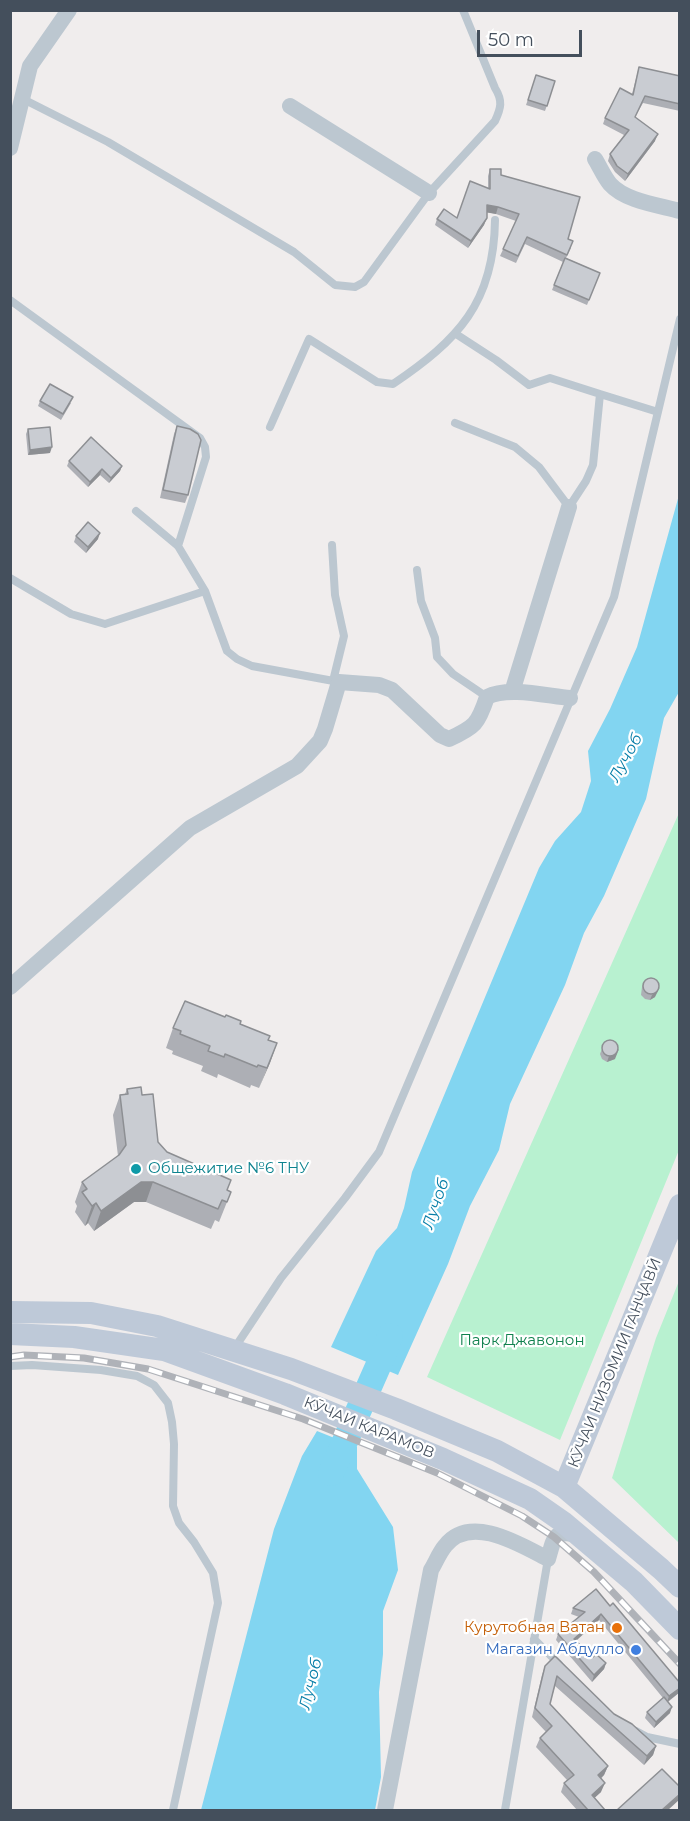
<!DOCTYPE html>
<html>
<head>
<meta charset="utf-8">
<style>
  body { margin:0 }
  #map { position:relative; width:690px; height:1821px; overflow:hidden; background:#f0eded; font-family:Montserrat,sans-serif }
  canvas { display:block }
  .frame { position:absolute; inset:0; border:12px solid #444f5c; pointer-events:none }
  .scale { position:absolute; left:477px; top:30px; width:105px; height:27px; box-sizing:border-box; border:3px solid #444f5c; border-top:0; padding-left:8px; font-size:18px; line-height:21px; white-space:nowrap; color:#444f5c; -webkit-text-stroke:4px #fff; paint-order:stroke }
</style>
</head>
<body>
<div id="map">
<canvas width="690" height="1821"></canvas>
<div class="frame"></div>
<div class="scale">50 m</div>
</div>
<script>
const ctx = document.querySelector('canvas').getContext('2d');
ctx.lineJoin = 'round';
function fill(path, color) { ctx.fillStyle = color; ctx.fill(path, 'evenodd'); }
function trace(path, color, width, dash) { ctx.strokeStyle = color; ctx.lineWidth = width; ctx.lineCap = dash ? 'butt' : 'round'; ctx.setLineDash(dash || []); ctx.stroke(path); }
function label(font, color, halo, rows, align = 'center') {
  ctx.font = font + ' Montserrat,sans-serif'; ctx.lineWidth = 4.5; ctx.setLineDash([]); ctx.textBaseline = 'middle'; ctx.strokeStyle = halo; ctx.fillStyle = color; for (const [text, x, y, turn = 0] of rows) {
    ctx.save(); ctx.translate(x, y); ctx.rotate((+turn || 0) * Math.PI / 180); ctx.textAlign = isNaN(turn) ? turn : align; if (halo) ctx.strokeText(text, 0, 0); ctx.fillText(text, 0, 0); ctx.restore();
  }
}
fill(new Path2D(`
  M679,813V1150L560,1440L427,1377Z
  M679,1281L680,1543H679L612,1478L656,1338Z`), '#b8f1d0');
fill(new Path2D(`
  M679,495V692L664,718L646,799L604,896L584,933L565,985L510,1104L499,1150L470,1206L448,1264L398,1375L331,1347L376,1251L397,1228L404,1208L412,1172L539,868L555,841L581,812L591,781L588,751L610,709L637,647Z
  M317,1431L357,1447V1469L393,1527L398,1570L383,1611V1654L379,1692L381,1777L375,1810H201L274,1529L302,1456Z`), '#82d5f1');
trace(new Path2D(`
  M331,1473L383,1355L390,1336`), '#82d5f1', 26);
trace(new Path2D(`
  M23,99L108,142L294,252L335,285L355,287L364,282L429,193L495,121C501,108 503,101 495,88L463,10
  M10,300L200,438L205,447L206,457L178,546
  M456,334L496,360L529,385L550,378L600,394
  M455,423L515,447L539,467L569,507L586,481L593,465L600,394L658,412
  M270,427L309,339L377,382L393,384C458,340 494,303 495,220
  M136,511L178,546L205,591L227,651L237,659L252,666L339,682
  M332,545L335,595L344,636L333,681
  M417,570L421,601L435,638L437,657L453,674L487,697
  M10,578L71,614L105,624L205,591
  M234,1349L281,1278L345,1198L379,1152L614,597L680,319
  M10,1366L32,1365L101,1370L137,1376L154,1385L168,1403L172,1422L174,1444L173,1506L179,1523L194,1542L213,1573L218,1603L173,1810
  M534,1639L559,1664
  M636,1731L647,1737L680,1744
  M505,1810L548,1559`), '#bcc7d0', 8);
trace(new Path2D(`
  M290,106L429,193
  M10,148L30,66L69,10
  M595,159C600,167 604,177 610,184C625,201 658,205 680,211
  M512,692L569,507
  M10,987L190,828L297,766L320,741L325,729L339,682L379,685L392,690L440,735L449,739C475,727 478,724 487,697C508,686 547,696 570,698
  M385,1810L431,1570C436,1562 439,1553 445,1546C470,1513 521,1545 548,1559C554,1539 553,1529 578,1535`), '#bcc7d0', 16);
trace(new Path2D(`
  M10,1312L91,1313L157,1326L291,1369L396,1409L497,1451L564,1487L661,1569L680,1587
  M10,1334L74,1337L164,1350L285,1394L443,1459L530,1499L563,1522L634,1582L680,1629
  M564,1487L680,1205`), '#bec9d8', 22);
const rail = new Path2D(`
  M10,1357L24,1355L84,1358L148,1369L303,1419L437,1473L522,1516L554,1537L594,1572L680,1664`);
trace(rail, '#afb2b8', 7);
trace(rail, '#fff', 4.5, [14]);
fill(new Path2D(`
  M639,67L680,76V111L643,103L635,117L655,141L625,181L615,172L608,161L610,154L624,135L603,124L605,118L632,94Z
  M536,75L555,81L545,111L526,105Z
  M490,169L501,175L568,239L571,248L566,258L600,273L587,305L552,290L563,262L525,244L516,263L500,256L516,221L496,214L487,212L484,225L468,248L435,225L437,219L457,218L488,188V176Z
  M40,401L71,403L61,420L38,406Z
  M177,426L188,495L185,503L160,498L174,434Z
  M28,429L50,453L28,455L26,434Z
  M69,461L122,466L120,471L109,483L100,475L88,487L67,466Z
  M76,536L98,539L86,553L74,542Z
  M644,981L655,997L650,1000L645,999L641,995L642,987Z
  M240,1024L268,1040L277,1043L259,1088L251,1085L250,1088L218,1074L217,1078L201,1071L203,1066L172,1054L173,1051L166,1048L173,1028Z
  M605,1041L615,1059L607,1062L602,1059L600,1054Z
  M127,1089L142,1095L158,1142L167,1152L231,1192L219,1222L215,1220L211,1229L146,1202H134L94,1231L88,1223L85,1226L75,1212L77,1206L75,1202L82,1182L118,1156L113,1115L120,1095L125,1094Z
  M596,1589L680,1692L668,1702L670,1713L654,1728L645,1718L647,1712L663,1698L599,1620L576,1641L593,1657L606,1663L604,1669L592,1682L556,1640L558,1634L579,1617L571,1614L573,1608Z
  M545,1666L614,1714L656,1746L653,1755L644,1765L555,1686L550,1704L608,1766L604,1775L601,1779V1792L594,1798L605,1810H577L561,1792L564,1783L567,1780L536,1747L540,1738L546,1732L532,1717L542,1675Z`), '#adafb5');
fill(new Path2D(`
  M658,134L655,141L625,181L628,174Z
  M487,205L498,207L496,214L484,212Z
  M487,218L484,225L468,248L471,241Z
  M52,447L50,453L28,455L30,450Z
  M122,466L120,471L109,483L111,478Z
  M102,469L100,475L88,487L90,482Z
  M100,533L98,539L86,553L88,547Z
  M660,987L655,997L650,1000L652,995Z
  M277,1043L270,1063L259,1088Z
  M619,1049L615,1059L607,1062L609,1056Z
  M141,1182H153L146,1202H134L94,1231L101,1211Z
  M96,1203L88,1223L85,1226L92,1206Z
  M601,1614L599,1620L571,1645L574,1639Z
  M606,1663L604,1669L592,1682L594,1675Z
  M680,1688V1692L667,1702L669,1696Z
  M672,1707L670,1713L654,1728L656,1722Z
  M656,1746L653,1755L644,1765L647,1756Z
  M608,1766L604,1775L594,1784L598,1775Z
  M605,1783L601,1792L588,1804L592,1795Z
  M680,1794L679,1800L668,1810H662Z`), '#8d8f93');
const building = new Path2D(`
  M639,67L680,76V104L645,96L635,117L658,134L628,174L617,166L610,154L629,130L605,118L620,88L633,95Z
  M536,75L555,81L547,106L528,100Z
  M490,169H501V175L580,197L568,239L573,241L567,255L527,237L518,256L503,249L519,214L498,207L487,205V218L471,241L437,219L444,209L457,218L470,181L490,189Z
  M565,258L600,273L589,300L554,285Z
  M50,384L73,397L63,414L40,401Z
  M177,426L190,429L198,434L201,440L188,495L163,490Z
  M50,427L52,447L30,450L28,429Z
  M91,437L122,466L111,478L102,469L90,482L69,461Z
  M88,522L100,533L88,547L76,536Z
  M643 986a8 8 0 1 1 16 0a8 8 0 1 1-16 0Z
  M185,1001L225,1017L226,1015L241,1021L240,1024L270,1036L268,1040L277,1043L267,1068L258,1065L257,1067L225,1054L224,1057L208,1051L210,1046L180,1034L181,1031L173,1028Z
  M602 1048a8 8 0 1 1 16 0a8 8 0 1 1-16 0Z
  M141,1087L142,1095L153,1094L158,1142L167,1152L231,1180L227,1190L231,1192L227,1202L222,1200L218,1209L153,1182H141L101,1211L96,1203L92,1206L82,1192L87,1189L82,1182L119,1155L126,1145L120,1095L128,1094L127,1089Z
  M596,1589L610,1606L613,1603L680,1683V1688L669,1696L601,1614L574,1639L593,1657L596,1654L606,1663L594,1675L558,1634L585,1612L573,1608Z
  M555,1656L614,1714L632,1724L656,1746L647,1756L557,1676L550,1704L608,1766L598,1775L605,1783L592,1795L605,1810H588L564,1783L574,1775L540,1738L552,1726L535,1708L545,1666Z
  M664,1697L672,1707L656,1722L647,1712Z
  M662,1769L680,1787V1794L662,1810H617Z`);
fill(building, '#c9ccd2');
trace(building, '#8d8f93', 1.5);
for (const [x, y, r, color] of [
  [136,1169,6,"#0f9aa8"],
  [617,1628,6,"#e8710a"],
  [636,1650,6,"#3f7fe0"]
]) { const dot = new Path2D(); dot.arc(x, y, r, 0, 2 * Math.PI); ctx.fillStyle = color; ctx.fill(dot); trace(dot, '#fff', 2); }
label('15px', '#0d838f', '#fff', [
  ["Общежитие №6 ТНУ",148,1169]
], 'left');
label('15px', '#11814e', '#fff', [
  ["Парк Джавонон",522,1341]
]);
label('15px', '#444f5c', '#fff', [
  ["КӮЧАИ НИЗОМИИ ГАНҶАВӢ",615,1363,-68],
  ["КӮЧАИ КАРАМОВ",369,1428,22]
]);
label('15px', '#c56008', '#fff', [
  ["Курутобная Ватан",605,1628]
], 'right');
label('15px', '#366cbe', '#fff', [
  ["Магазин Абдулло",624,1650]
], 'right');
label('italic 16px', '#057da7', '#fff', [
  ["Лучоб",626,758,-61],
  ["Лучоб",436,1204,-71],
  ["Лучоб",311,1684,-76]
]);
</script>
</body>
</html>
